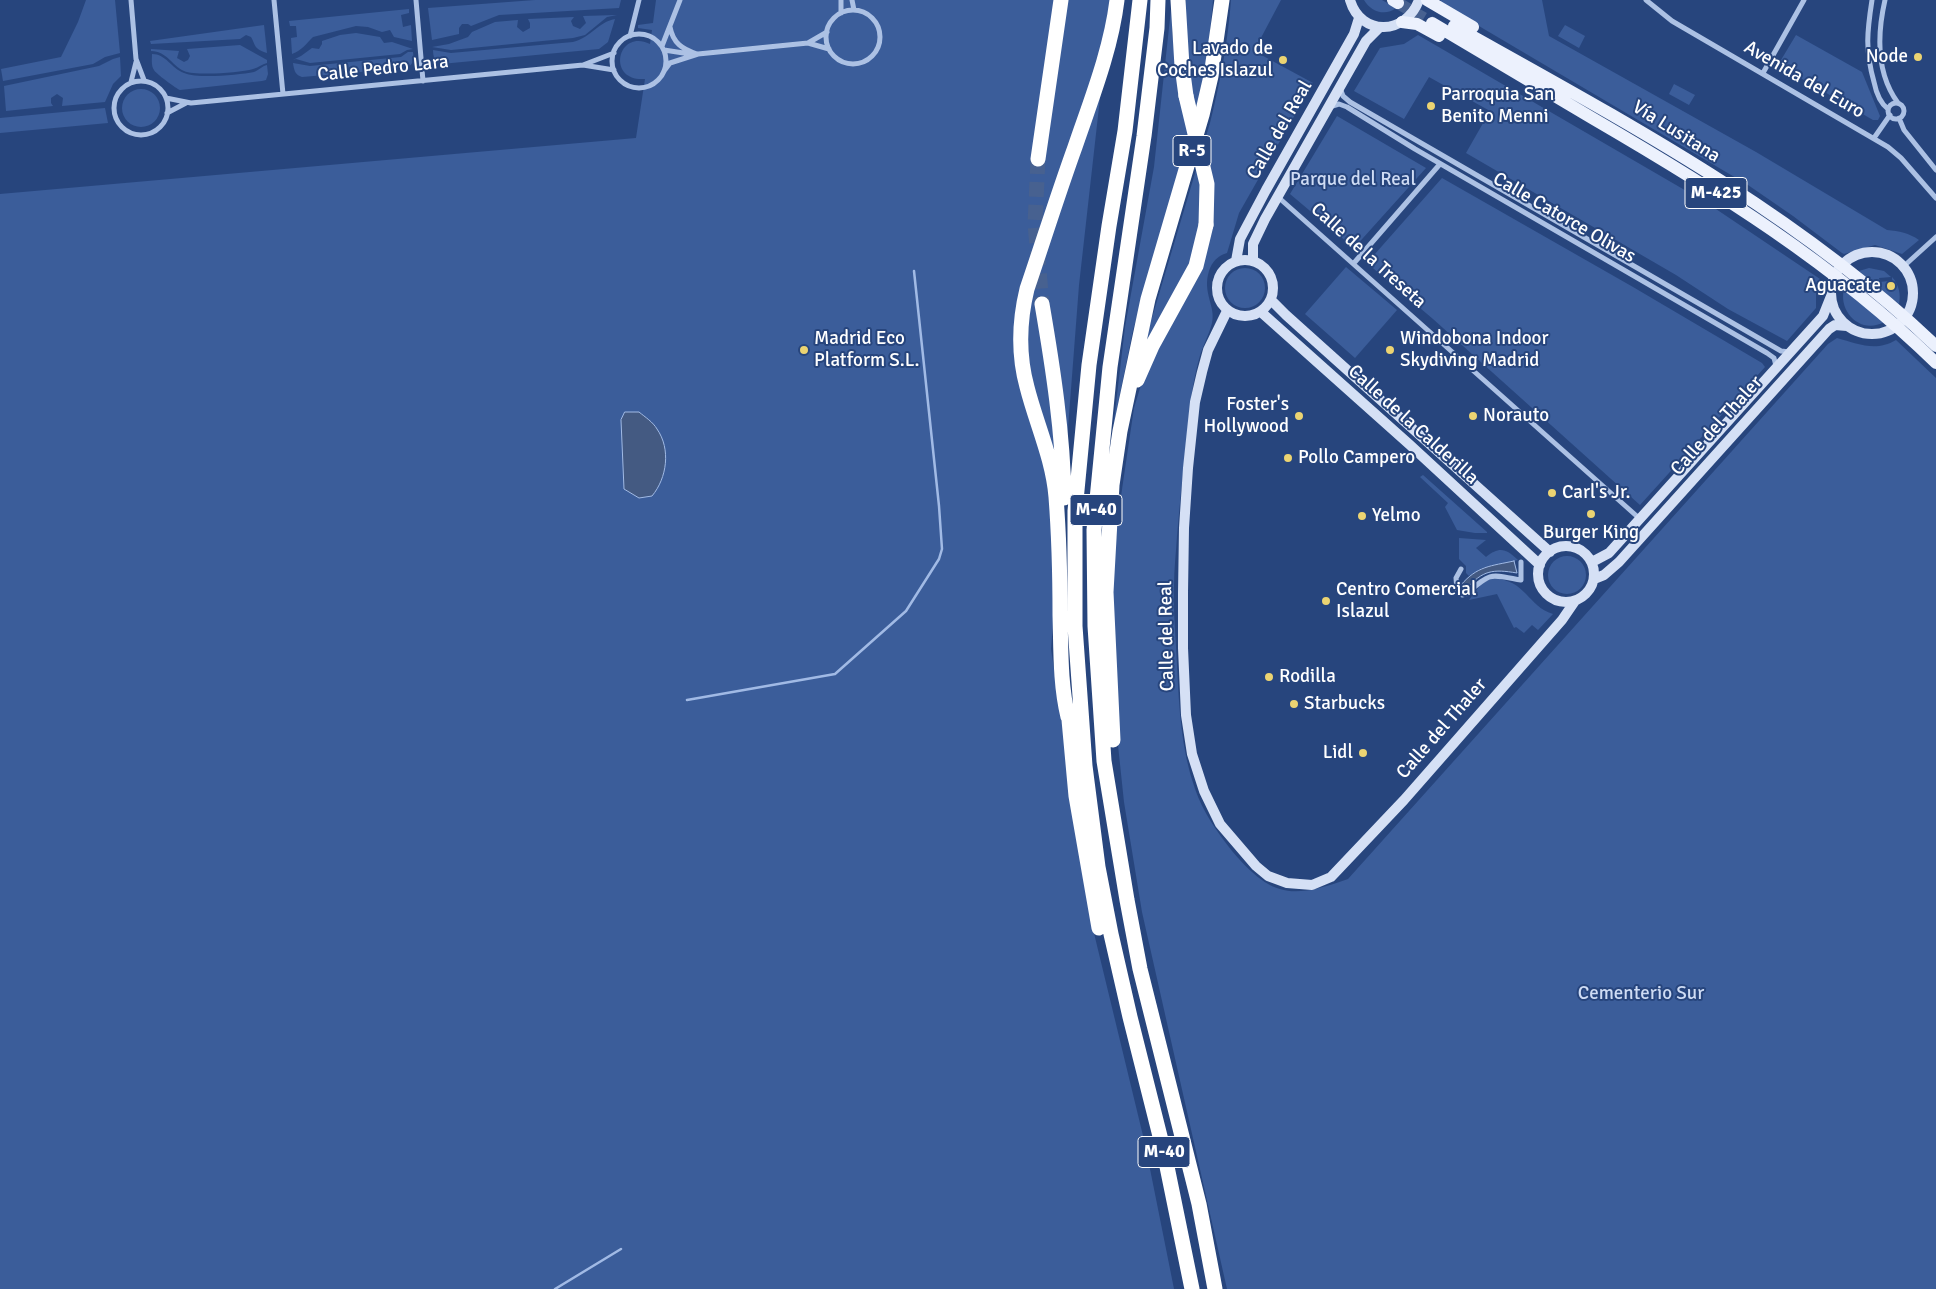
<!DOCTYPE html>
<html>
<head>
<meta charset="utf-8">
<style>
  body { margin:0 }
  canvas { display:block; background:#27457d }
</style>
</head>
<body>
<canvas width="1936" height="1289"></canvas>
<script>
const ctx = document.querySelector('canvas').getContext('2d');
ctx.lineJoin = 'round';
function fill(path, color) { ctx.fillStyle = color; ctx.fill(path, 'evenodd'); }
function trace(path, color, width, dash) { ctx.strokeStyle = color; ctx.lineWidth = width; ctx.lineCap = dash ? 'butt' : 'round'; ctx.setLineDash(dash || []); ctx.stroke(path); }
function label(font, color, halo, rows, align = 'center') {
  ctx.font = font + ' Signika,sans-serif'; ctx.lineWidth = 4; ctx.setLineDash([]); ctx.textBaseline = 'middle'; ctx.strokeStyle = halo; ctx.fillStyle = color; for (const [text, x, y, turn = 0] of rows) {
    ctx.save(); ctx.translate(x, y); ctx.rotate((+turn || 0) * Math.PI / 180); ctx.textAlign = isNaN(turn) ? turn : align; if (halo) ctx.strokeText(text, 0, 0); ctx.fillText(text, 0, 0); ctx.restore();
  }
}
fill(new Path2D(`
  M86,0H115L120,53L105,57L93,64L3,81L1,69L61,57L78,22Z
  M535,0H621L619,8L499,15L471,26L468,24H462L459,28V34L432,40L428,8Z
  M656,0H1111L1079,285L1051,649L1092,925L1145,1144L1174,1289H0V194L636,138L645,79C606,82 617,28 650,44L652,30L638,28V25L653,23Z
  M1172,0V32L1178,81L1186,0H1213L1209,42L1200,102L1133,330L1113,429L1125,327L1154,167Z
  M1231,0H1281L1254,51L1313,83L1239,213L1227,253C1217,256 1212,262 1209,271C1202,293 1216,306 1212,323C1209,335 1202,347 1199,359C1193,381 1190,404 1188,426C1184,463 1180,499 1177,536C1176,552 1174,569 1174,586C1173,612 1176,639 1177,665C1179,707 1181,749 1195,789C1203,812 1217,832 1232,851C1272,898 1292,899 1348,879L1828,344L1837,338C1858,344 1876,352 1896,340L1936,378V1289H1227L1142,912L1124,802L1118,745L1110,592L1120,503L1134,408L1141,385L1194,262L1140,358L1210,123C1220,83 1228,42 1231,0Z
  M1364,0H1382L1396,8C1385,17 1370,11 1364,0Z
  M1441,0H1542L1549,36L1756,152L1887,230C1899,231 1909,233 1919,240L1902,254L1875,245L1844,254L1842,253L1793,216L1748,185L1440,3Z
  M409,9V13L401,15L403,27L411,25L412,41L394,37L390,30L382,32L368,27L356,26L313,37C306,44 302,50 292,54L291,38L297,37L296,26H290L289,21Z
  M617,15L607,17L585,35L573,38L451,50L432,47L449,44L468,37L472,32L495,22L518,20L517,27L523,32L530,28V23L528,19L574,17L571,21L573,26L580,29L586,23L583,16Z
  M615,19L608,42L599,49L441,64C435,61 433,57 433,50L451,53L573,42C592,37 598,22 615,19Z
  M264,25L267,53C254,49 256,46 251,37L246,35L240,39L151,44L150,41Z
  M1565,25L1585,36L1579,48L1558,36Z
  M356,33L380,37L384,43L392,42L413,49L407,50L400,54L310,63L296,59L293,60L301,56L312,48L319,49L322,44V41L340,35Z
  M1418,35L1707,203L1820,279L1816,295V308L1787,341L1728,309L1676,275L1466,153L1490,111L1429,77L1404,119L1354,91L1380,48L1404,44Z
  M1796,35L1862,72L1880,116L1878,120H1873L1778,65Z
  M240,45L267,60V63C262,64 258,68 253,69C239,73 196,76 184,71C170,64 168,52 151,51V49L179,51L177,58L184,62L188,60L190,56L187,49Z
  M408,52H413C414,60 414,64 406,68L302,77C295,75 294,70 293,63L310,66L401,57Z
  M152,54C166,54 171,68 184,73C198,79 239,75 254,72C259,70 262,66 267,65L268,74L266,80L262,81L180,90C177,89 155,73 154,70C151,66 152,58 152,54Z
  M120,57L121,76L113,84L105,102L62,106L63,98L57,94L51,98V103L53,106L6,111L4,86L99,66L113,59Z
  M1674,84L1695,95L1689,105L1669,94Z
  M122 108a19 19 0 1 1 38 0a19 19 0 1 1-38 0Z
  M105,108L108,123L0,133V118Z
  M1337,116L1426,168L1354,248L1290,194Z
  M1442,178L1633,287L1762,363L1765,367L1640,505L1433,319L1367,263Z
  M1346,267L1397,310L1355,358L1305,314Z
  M1869,268L1884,271L1891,277L1879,278L1880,282L1888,281L1890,291L1893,290L1892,277C1899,285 1901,294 1899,304L1859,271Z
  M1225 288a20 20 0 1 1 40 0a20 20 0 1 1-40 0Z
  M1844,289L1884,322C1861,335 1838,312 1844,289Z
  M1423,475L1487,532V533H1475L1457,530L1445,507L1448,503L1420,477Z
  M1459,538L1486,540L1476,548L1486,557C1500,546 1506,549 1518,560L1482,568L1469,576L1466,573V566L1459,559Z
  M1548 575a19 19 0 1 1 38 0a19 19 0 1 1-38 0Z
  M1492,578C1527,580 1527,606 1553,614L1538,630L1532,625L1524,633L1516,627L1514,628L1497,594L1469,600L1481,584Z`), '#3b5d9a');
const water = new Path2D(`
  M625,412H639C645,417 653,422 657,429C671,449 667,478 652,496L639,498L624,489L621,420Z
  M1514,561L1517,573C1493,569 1483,570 1466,589L1461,585C1477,566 1491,566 1514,561Z`);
fill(water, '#445a82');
trace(water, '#a1bae5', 1);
trace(new Path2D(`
  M687,700L835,674L906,611L939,559L942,549L939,506L914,271
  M555,1289L621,1249`), '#a1bae5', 2.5);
trace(new Path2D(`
  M1398,3L1432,23`), '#476190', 12, [12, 6]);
trace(new Path2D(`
  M1038,159L1035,224L1042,304`), '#476190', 15, [15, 8]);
trace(new Path2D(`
  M131,0L136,59L144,80
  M274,0L283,94
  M416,0L423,81
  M852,0L854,10
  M1646,0L1672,21L1888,147L1901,158L1936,198
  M1872,0C1867,32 1865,50 1874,82C1876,92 1880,103 1888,109
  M1885,0C1877,35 1876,73 1898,103
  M826 37a27 27 0 1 1 54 0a27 27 0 1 1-54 0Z
  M841,13V0
  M670,27C673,43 682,49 697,54
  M612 61a27 27 0 1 1 54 0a27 27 0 1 1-54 0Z
  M630,36L639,0
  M808,43L827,32
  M662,46L680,0
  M664,50L690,54
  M583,65L614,53
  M664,71L670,63L698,54L808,43L829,49
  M1763,73L1804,0
  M114 108a27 27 0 1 1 54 0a27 27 0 1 1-54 0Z
  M131,82L136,62
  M1340,88L1343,96L1350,102L1781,351L1790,352
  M166,98L191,103L583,65L614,70
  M1888 111a8 8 0 1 1 16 0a8 8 0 1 1-16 0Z
  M1329,107L1339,104L1347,107L1415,149L1767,353L1774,358L1776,366
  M167,113L186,103
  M1899,118L1904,130L1936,170
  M1874,138L1890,115
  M1278,197L1640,519
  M1354,263L1440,164
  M1904,266L1936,237
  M1461,569L1456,578L1457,590L1462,595L1466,594C1492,572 1488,574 1521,580V562`), '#acc1e4', 5);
trace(new Path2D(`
  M1350,0C1361,37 1406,35 1419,0
  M1831 293a41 41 0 1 1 82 0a41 41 0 1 1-82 0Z
  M1217 288a28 28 0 1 1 56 0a28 28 0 1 1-56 0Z
  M1236,261L1240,239L1266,190L1354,34L1359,18
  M1253,261V244L1265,219L1366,41L1380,27
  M1271,300L1286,315L1550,552
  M1227,311L1208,350L1202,372L1195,402L1188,468L1184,528L1183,593V648L1186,715L1192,754L1204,791L1220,824L1256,866L1268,876L1287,883L1312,885L1331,877L1404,800L1562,620L1575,601
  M1261,312L1410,445L1540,565
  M1538 574a28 28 0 1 1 56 0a28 28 0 1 1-56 0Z
  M1592,562L1609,553L1823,316L1831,296
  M1594,579L1604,575L1619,562L1829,329L1835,325L1847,326`), '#d5e0f5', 10);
trace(new Path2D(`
  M1393,0L1398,3
  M1427,0L1473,27
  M1402,22L1417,24L1439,36
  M1432,23C1486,55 1539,87 1592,118C1714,189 1835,264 1936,363
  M1454,26C1622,120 1796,212 1936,346`), '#ecf1fd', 12);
trace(new Path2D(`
  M1140,0L1125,131L1109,226L1089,365L1075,511V626L1085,766L1098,867L1111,934L1130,1017L1164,1152L1192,1289
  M1158,0L1157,28L1144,136L1110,367L1094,530L1095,626L1104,761L1127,900L1140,969L1199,1204L1215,1289
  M1178,0L1182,66L1186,96
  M1038,159L1061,0
  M1042,304C1053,368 1063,433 1064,498
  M1137,380L1152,346L1196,266L1206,225
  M1068,709L1076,796L1099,928
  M1068,717C1060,684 1061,649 1060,615C1060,576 1059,536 1056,497C1053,459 1036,423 1027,387C1018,354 1019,322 1027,289C1043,242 1058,194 1075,147C1091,100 1111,50 1117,0
  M1113,740L1106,592L1112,485L1120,431L1148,299L1202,115L1211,76L1222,0`), '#fff', 15);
trace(new Path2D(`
  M1186,96L1207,184L1206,225`), '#fff', 15);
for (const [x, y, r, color] of [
  [1918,57,5,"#ecd472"],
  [1283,60,5,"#ecd472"],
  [1431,106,5,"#ecd472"],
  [1891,286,5,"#ecd472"],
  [804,350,5,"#ecd472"],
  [1390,350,5,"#ecd472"],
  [1299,416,5,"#ecd472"],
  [1473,416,5,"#ecd472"],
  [1288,458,5,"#ecd472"],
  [1552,493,5,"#ecd472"],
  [1591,514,5,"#ecd472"],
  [1362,516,5,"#ecd472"],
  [1326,601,5,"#ecd472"],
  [1269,677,5,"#ecd472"],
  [1294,704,5,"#ecd472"],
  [1363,753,5,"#ecd472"]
]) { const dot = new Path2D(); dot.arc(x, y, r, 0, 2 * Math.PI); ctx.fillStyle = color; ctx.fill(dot); trace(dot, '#27457d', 2); }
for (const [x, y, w] of [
  [1192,151,38],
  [1716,193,62],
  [1096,510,52],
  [1164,1152,52]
]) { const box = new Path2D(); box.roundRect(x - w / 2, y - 15.5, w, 31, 4); ctx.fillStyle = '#27457d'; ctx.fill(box); trace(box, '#fff', 1); }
label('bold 18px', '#fff', null, [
  ["R-5",1192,151],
  ["M-425",1716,193],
  ["M-40",1096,510],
  ["M-40",1164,1152]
]);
label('19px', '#fff', '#27457d', [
  ["Lavado de",1273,49,"right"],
  ["Coches Islazul",1273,71,"right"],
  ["Node",1908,57,"right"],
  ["Parroquia San",1441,95],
  ["Benito Menni",1441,117],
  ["Aguacate",1881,286,"right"],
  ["Madrid Eco",814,339],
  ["Platform S.L.",814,361],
  ["Windobona Indoor",1400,339],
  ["Skydiving Madrid",1400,361],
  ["Foster's",1289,405,"right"],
  ["Hollywood",1289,427,"right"],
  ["Norauto",1483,416],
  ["Pollo Campero",1298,458],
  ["Carl's Jr.",1562,493],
  ["Yelmo",1372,516],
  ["Burger King",1591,533,"center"],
  ["Centro Comercial",1336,590],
  ["Islazul",1336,612],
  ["Rodilla",1279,677],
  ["Starbucks",1304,704],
  ["Lidl",1353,753,"right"]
], 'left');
label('19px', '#fff', '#27457d', [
  ["Calle Pedro Lara",383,69,-6],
  ["Avenida del Euro",1804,80,30],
  ["Calle del Real",1280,130,-60],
  ["Vía Lusitana",1676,132,32],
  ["Calle Catorce Olivas",1564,218,30],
  ["Calle de la Treseta",1368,256,42],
  ["Calle de la Calderilla",1413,425,42],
  ["Calle del Thaler",1717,426,-48],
  ["Calle del Real",1167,636,-91],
  ["Calle del Thaler",1442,729,-49]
]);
label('19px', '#cfdcf4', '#27457d', [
  ["Parque del Real",1353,180],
  ["Cementerio Sur",1641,994]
]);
</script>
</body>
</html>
